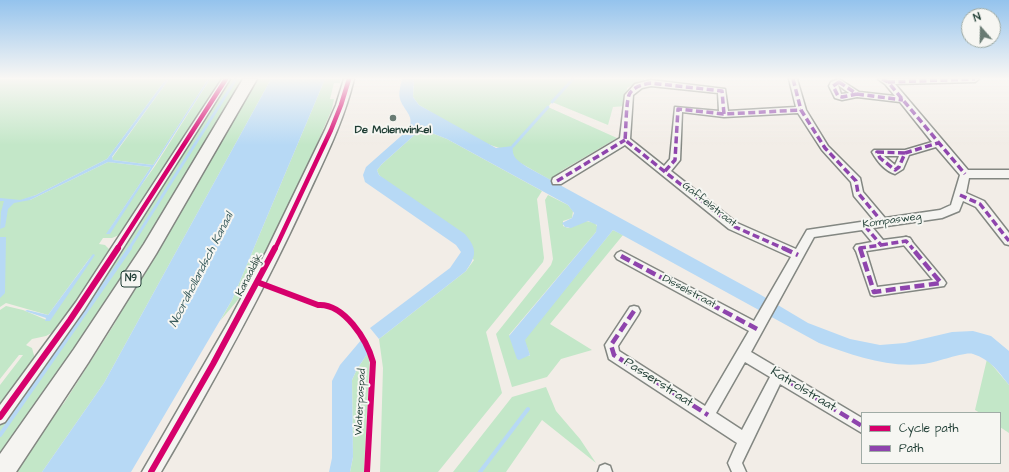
<!DOCTYPE html>
<html>
<head>
<meta charset="utf-8">
<style>
  body { margin:0 }
  #map { position:relative; width:1009px; height:472px; overflow:hidden; background:#f2ede7; font-family:"Architects Daughter",sans-serif }
  canvas { display:block }
  .legend { position:absolute; left:861px; top:412px; width:140px; height:52px; box-sizing:border-box; background:#f6f6f2; border:1px solid #a0aca6; margin:0; padding:5px 7px; list-style:none; font-size:12px; color:#1f3d34 }
  .legend li { display:flex; align-items:center; gap:8px; height:20px }
  .legend b { width:20px; border:1px solid #a0aca6 }
  .north { position:absolute; left:961px; top:8px; width:40px; height:40px; box-sizing:border-box; background:#f6f6f2; border:1px solid #a0aca6; border-radius:50%; rotate:340deg; font-size:11px; font-weight:700; line-height:16px; text-align:center; color:#1f3d34 }
  .north::after { content:''; display:block; margin:auto; width:14px; height:18px; background:#697b73; clip-path:polygon(50% 0,100% 100%,50% 72%,0 100%) }
</style>
</head>
<body>
<div id="map">
<canvas width="1009" height="472"></canvas>
<ul class="legend">
<li><b style="height:5px;background:#d6006c"></b>Cycle path</li>
<li><b style="height:5px;background:#8e44ad"></b>Path</li>
</ul>
<div class="north">N</div>
</div>
<script>
const ctx = document.querySelector('canvas').getContext('2d');
ctx.lineJoin = 'round';
function fill(path, color) { ctx.fillStyle = color; ctx.fill(path, 'evenodd'); }
function trace(path, color, width, dash) { ctx.strokeStyle = color; ctx.lineWidth = width; ctx.lineCap = dash ? 'butt' : 'round'; ctx.setLineDash(dash || []); ctx.stroke(path); }
function label(font, color, halo, rows, align = 'center') {
  ctx.font = font + ' "Architects Daughter",sans-serif'; ctx.lineWidth = 4; ctx.setLineDash([]); ctx.textBaseline = 'middle'; ctx.strokeStyle = halo; ctx.fillStyle = color; for (const [text, x, y, turn = 0] of rows) {
    ctx.save(); ctx.translate(x, y); ctx.rotate((+turn || 0) * Math.PI / 180); ctx.textAlign = isNaN(turn) ? turn : align; if (halo) ctx.strokeText(text, 0, 0); ctx.fillText(text, 0, 0); ctx.restore();
  }
}
fill(new Path2D(`
  M0,79H166L107,159L36,195L22,200H30L108,162L151,167L107,233L155,166L210,79H222L167,166L124,233L112,238H103L99,244L105,245L109,249L107,260L55,331L46,336L32,339L26,345L32,348L35,359L0,409V385L23,355H19L0,379V310L6,306L23,310L49,321L92,255L48,315L6,303L0,307Z
  M169,79H208L153,165L113,160L112,158Z
  M228,79H245L156,227L0,460V425L60,344L127,244Z
  M256,79H271L104,383L42,472H10L28,446L64,403L115,323L124,302L162,240Z
  M325,79H341L340,83H334L330,99H334L332,109L290,206L249,284L237,301L220,321L232,300Z
  M414,79H644L627,88L626,106L613,107L608,125L552,102L548,107L617,138L561,171L552,181L515,160L512,151C478,145 448,122 419,105L413,97Z
  M424,130L447,139L542,191L537,199L544,258L543,262L486,332L502,393L438,472H380L383,368L379,339L466,271L474,260L379,175L377,170L382,164L419,131Z
  M548,195L568,205L573,211L572,218L563,221V226L568,228L586,221L595,223L598,228L596,232L509,335L529,356L530,355L524,340L529,333L613,230L623,235L550,324L592,350L561,359L547,377L512,387L496,334L551,265L553,259L545,200Z
  M370,350L364,472H350L353,457L352,380L357,369Z
  M987,359L1009,385V433L1000,427V413H980L975,410Z
  M546,387L556,411L580,439L596,463L542,420L506,472H453L512,397Z`), '#c3e7c8');
fill(new Path2D(`
  M166,79H169L112,157L113,160L153,165L208,79H210L110,234H106L151,167L108,162L30,200L14,203L8,209L5,227L0,229L1,212L4,201H0V198L20,200L36,195L107,159Z
  M271,79H325L232,300L131,472H42L104,383Z
  M402,79H414L413,97L419,105L496,148L513,146C511,157 518,161 527,167L761,295L808,323L850,339L880,345L905,343L952,332L973,331L991,336L1009,351V385C999,372 990,359 973,354C965,351 936,363 923,364C887,368 852,355 819,343L613,230L525,340L530,355L519,360L517,359L509,336L596,232L597,225L588,221L571,228L565,227L562,223L572,218L574,213L568,205L447,139L424,130L419,131L382,164L377,170L379,175L465,234C477,249 477,255 466,271L379,339L370,328L450,268L461,252L456,245L365,182L363,175L366,167L409,129C415,115 403,110 400,99C398,92 401,85 402,79Z
  M0,237H6L5,293L0,298Z
  M93,254L95,255L50,321H45L46,318L25,311L27,310L48,315Z
  M362,339L370,350L357,369L352,380L353,457L350,472H329L332,458V381L340,365Z`), '#b7d9f5');
trace(new Path2D(`
  M552,102L573,79
  M513,146L548,107
  M129,249L236,79`), '#b7d9f5', 3);
trace(new Path2D(`
  M0,435L130,248
  M480,472L528,409`), '#b7d9f5', 4);
const pedestrian = new Path2D(`
  M906,237L909,238L944,280L946,283L944,286L874,296L871,295L855,248L857,245H863L865,248L877,287L933,280L903,244L901,241L903,238Z`);
const minor = new Path2D(`
  M222,79H230L84,310L5,422L0,424V405L76,302Z
  M789,79H797L806,110L828,146L860,178L863,192L885,218L940,210L951,205L960,175L936,147L909,155L903,169L895,174C885,171 877,161 872,152L874,150H905L932,142L900,102L857,97L842,100L835,98L829,86L831,82L839,79L859,92L895,96L885,84L878,79H979L975,82L895,84L968,170H1009V178H969L966,193L984,201L1009,233V245L1005,244L976,207L963,201L959,211L942,218L873,228L883,240L906,237L910,238L912,241L910,244L906,245L860,252L856,251L854,248L856,245L872,242L862,230L814,237L751,352L862,418V433L780,384L742,463L746,472H732L728,463L737,443L609,359L605,345L630,307L634,306L638,307L640,311L638,315L618,346L619,351L705,406L749,331L617,259L615,256L617,253L621,251L625,253L754,321L791,257L729,229L625,145L561,184H553L552,181L553,178L620,138L625,95L635,84L651,80L725,89L728,111L796,107ZM838,85L849,93L841,94ZM651,86L718,93L719,111L675,107L670,159L664,166L630,139L633,95L642,88ZM682,112L724,117L798,113L822,150L851,182L854,196L874,220L807,230L796,249L737,223L671,171L680,160ZM884,156H899L895,165ZM745,362L770,377L742,430L716,413Z
  M605,464L610,466L612,472H598L600,466Z`);
const tertiary = new Path2D(`
  M344,79H354C344,121 324,160 306,199C263,293 213,383 161,472H142L228,323L266,252L325,130L336,105Z`);
const primary = new Path2D(`
  M243,79H257L156,254L88,363L16,472H0V454L74,349L144,244Z`);
trace(pedestrian, '#838782', 3);
trace(minor, '#838782', 3);
trace(tertiary, '#838782', 3);
trace(primary, '#838782', 3);
fill(pedestrian, '#f5f4f1');
fill(minor, '#f5f4f1');
fill(tertiary, '#f5f4f1');
fill(primary, '#f5f4f1');
trace(new Path2D(`
  M793,79L801,110L825,148L856,181L858,193L883,223
  M882,79L888,82L965,174
  M839,82L857,94L842,97L838,96L833,86Z
  M888,82L975,79
  M857,94L903,100
  M724,114L722,91L651,83C644,84 632,87 629,95C626,103 626,130 625,140L733,226L785,249
  M877,152L905,153L899,167L895,170L880,158Z
  M905,153L938,143
  M665,171L675,160L678,109L724,114L801,110
  M557,181L625,140
  M960,195L980,204L1009,241
  M865,226L881,245
  M881,245L906,241L913,249
  M860,249V248L881,245`), '#8e44ad', 3.5, [7, 3.5]);
trace(new Path2D(`
  M783,248L798,255
  M860,248L874,292L941,283L912,248
  M621,256L757,329
  M634,311L611,345L614,355L708,415
  M778,375L862,426`), '#8e44ad', 4.5, [10, 4.5]);
trace(new Path2D(`
  M117,249L226,79
  M275,249L331,130L341,105L349,79`), '#d6006c', 4.5);
trace(new Path2D(`
  M257,282L318,305C344,303 367,340 373,362L367,472
  M0,417L70,320L118,248
  M151,472L213,364L275,248`), '#d6006c', 6);
const sky = ctx.createLinearGradient(0, 0, 0, 145);
sky.addColorStop(0, '#94c3ed');
sky.addColorStop(0.54, '#f9f7f4');
sky.addColorStop(1, '#f9f7f400');
ctx.fillStyle = sky;
ctx.fillRect(0, 0, 1009, 145);
for (const [x, y, r, color] of [
  [393,118,4,"#697b73"]
]) { const dot = new Path2D(); dot.arc(x, y, r, 0, 2 * Math.PI); ctx.fillStyle = color; ctx.fill(dot); trace(dot, '#f6f6f2', 1.5); }
for (const [x, y, w] of [
  [131,279,20]
]) { const box = new Path2D(); box.roundRect(x - w / 2, y - 8, w, 16, 3); ctx.fillStyle = '#f6f6f2'; ctx.fill(box); trace(box, '#1f3d34', 1); }
label('bold 10px', '#1f3d34', null, [
  ["N9",131,279]
]);
label('bold 11px', '#1f3d34', '#f6f6f2', [
  ["De Molenwinkel",393,131]
]);
label('11px', '#1f3d34', '#f6f6f2', [
  ["Gaffelstraat",709,205,38],
  ["Kompasweg",892,221,-8],
  ["Kanaaldijk",250,275,-63],
  ["Disselstraat",689,292,28],
  ["Waterpaspad",361,402,-87]
]);
label('italic 12px', '#385b5c', '#f6f6f2', [
  ["Noordhollandsch Kanaal",202,270,-63]
]);
label('13px', '#1f3d34', '#f6f6f2', [
  ["Passerstraat",658,383,33],
  ["Katrolstraat",803,390,31]
]);
</script>
</body>
</html>
